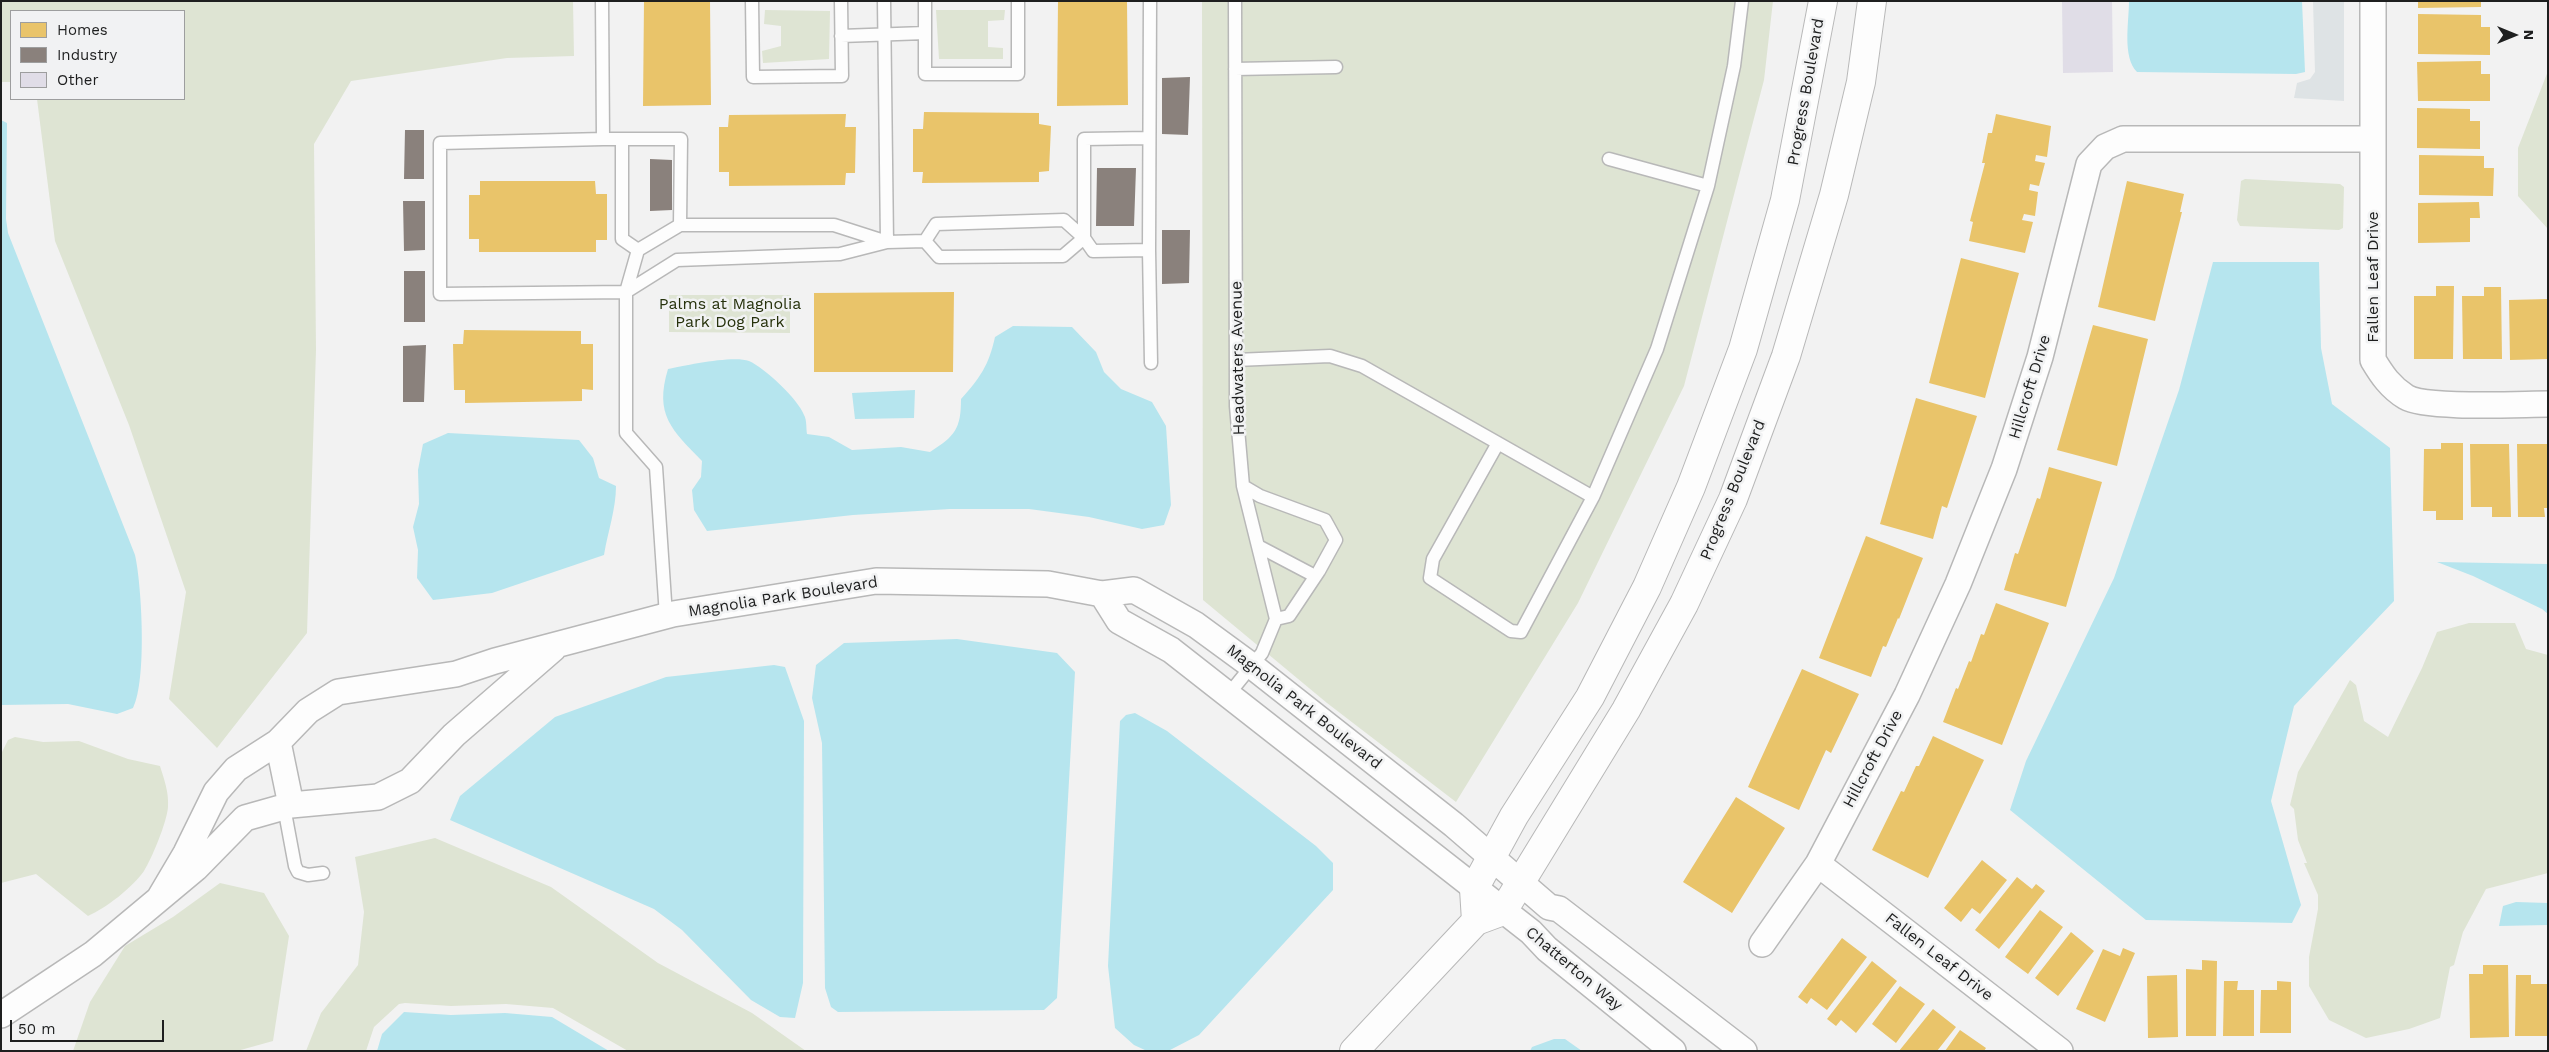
<!DOCTYPE html>
<html>
<head>
<meta charset="utf-8">
<style>
  body { margin:0 }
  #map { position:relative; width:2549px; height:1052px; overflow:hidden; background:#f2f2f2; font-family:"Work Sans",sans-serif }
  canvas { display:block }
  .frame { position:absolute; inset:0; border:2px solid #1e1f1f; pointer-events:none }
  .legend { position:absolute; left:10px; top:10px; width:175px; height:90px; box-sizing:border-box; background:#f1f2f3; border:1px solid #9d9e9e; margin:0; padding:6px 9px; list-style:none; font-size:15px; color:#1e1f1f }
  .legend li { display:flex; align-items:center; gap:10px; height:25px }
  .legend b { width:25px; border:1px solid #9d9e9e }
  .north { position:absolute; left:2489px; top:10px; width:50px; height:50px; -webkit-text-stroke:4px #f1f2f3; paint-order:stroke; rotate:90deg; font-size:14px; font-weight:700; line-height:20px; text-align:center; color:#1e1f1f }
  .north::after { content:''; display:block; margin:auto; width:18px; height:22px; background:#1e1f1f; clip-path:polygon(50% 0,100% 100%,50% 72%,0 100%) }
  .scale { position:absolute; left:10px; top:1020px; width:154px; height:22px; box-sizing:border-box; border:2px solid #1e1f1f; border-top:0; padding-left:6px; font-size:15px; line-height:18px; white-space:nowrap; color:#1e1f1f; -webkit-text-stroke:4px #f1f2f3; paint-order:stroke }
</style>
</head>
<body>
<div id="map">
<canvas width="2549" height="1052"></canvas>
<div class="frame"></div>
<ul class="legend">
<li><b style="height:14px;background:#e9c46a"></b>Homes</li>
<li><b style="height:14px;background:#8a817c"></b>Industry</li>
<li><b style="height:14px;background:#e0dde7"></b>Other</li>
</ul>
<div class="north">N</div>
<div class="scale">50 m</div>
</div>
<script>
const ctx = document.querySelector('canvas').getContext('2d');
ctx.lineJoin = 'round';
function fill(path, color) { ctx.fillStyle = color; ctx.fill(path, 'evenodd'); }
function trace(path, color, width, dash) { ctx.strokeStyle = color; ctx.lineWidth = width; ctx.lineCap = dash ? 'butt' : 'round'; ctx.setLineDash(dash || []); ctx.stroke(path); }
function label(font, color, halo, rows, align = 'center') {
  ctx.font = font + ' "Work Sans",sans-serif'; ctx.lineWidth = 5; ctx.setLineDash([]); ctx.textBaseline = 'middle'; ctx.strokeStyle = halo; ctx.fillStyle = color; for (const [text, x, y, turn = 0] of rows) {
    ctx.save(); ctx.translate(x, y); ctx.rotate((+turn || 0) * Math.PI / 180); ctx.textAlign = isNaN(turn) ? turn : align; if (halo) ctx.strokeText(text, 0, 0); ctx.fillText(text, 0, 0); ctx.restore();
  }
}
fill(new Path2D(`
  M2313,1H2344V101L2294,98L2297,83L2310,79L2315,72Z`), '#dee3e5');
fill(new Path2D(`
  M1,1H573L574,56L507,58L351,81L314,144L316,350L307,633L217,748L169,699L186,592L129,425L55,241L37,99H184V11H11V82H1Z
  M1202,1H1773L1764,80L1684,386L1578,603L1456,802L1327,703L1203,600Z
  M765,10L830,11L829,59L763,63L762,51L781,46V26L764,24Z
  M936,10H1005L1004,20L988,21V47L1003,48V59H939Z
  M2548,71V229L2518,196V148Z
  M2245,179L2340,184L2344,187L2343,228L2339,230L2240,226L2237,220L2241,181Z
  M669,295H790V333L669,332Z
  M2469,623H2515L2526,649L2548,655V873L2486,889L2463,932L2454,965L2450,967L2440,1018L2409,1029L2366,1038L2329,1020L2309,986V957L2318,909V895L2304,863H2307L2298,840L2294,809L2290,805L2298,772L2350,680L2356,685L2364,721L2388,737L2422,668L2437,632Z
  M15,737L43,742L79,741L128,759L160,766C164,779 169,792 168,807C167,822 152,858 144,871C132,888 106,908 88,916L36,874L1,883V754L8,740Z
  M435,838L551,887L658,963L752,1013L806,1051H628L553,1008L506,1004L451,1006L405,1003L399,1004L374,1027L366,1051H306L321,1013L358,965L364,912L355,857Z
  M220,883L264,893L289,936L273,1041L237,1051H73L90,1002L125,946L173,917Z`), '#dee4d3');
fill(new Path2D(`
  M2129,1H2302L2305,72L2296,74L2137,72C2122,57 2129,22 2129,1Z
  M1,120L7,123L6,219L8,233L135,555C142,586 147,681 133,708L117,714L68,704L1,705Z
  M2213,262H2319L2321,348L2332,404L2390,448L2394,601L2294,706L2271,801L2301,905L2292,923L2146,920L2010,810L2026,761L2114,578L2179,390Z
  M1013,326L1072,327L1096,352L1104,372L1121,389L1152,402L1166,426L1171,505L1164,525L1142,529L1089,517L1029,509H950L853,515L707,531L694,510L692,490L701,477L702,461C672,430 654,415 668,369C686,365 734,355 749,361C765,368 798,399 804,415C807,420 806,428 807,434L829,437L852,450L901,447L930,452C955,436 961,429 961,399C980,378 989,365 995,337Z
  M915,390L914,418L855,419L852,393Z
  M448,433L579,440L593,458L599,478L616,486C616,509 608,531 604,555L492,593L433,600L417,578L418,550L413,527L419,504L418,470L423,444Z
  M2437,562L2548,564V614L2542,609L2473,576Z
  M957,639L1057,653L1075,672L1057,998L1044,1010L838,1012L831,1007L825,988L822,743L812,698L816,665L844,643Z
  M774,665L785,667L804,721L803,983L795,1018L780,1017L751,1000L682,930L654,909L450,820L460,796L555,717L666,677Z
  M1135,713L1167,731L1316,846L1333,863V890L1199,1035L1170,1050L1147,1051L1134,1045L1115,1028L1108,966L1120,721L1126,715Z
  M2516,902L2548,903V925L2499,926L2503,906Z
  M404,1012L451,1015L505,1013L552,1017L609,1051H377L382,1034Z
  M1554,1039H1565L1582,1051H1530L1532,1047Z`), '#b6e5ee');
fill(new Path2D(`
  M644,1H710L711,105L643,106Z
  M1058,1H1127L1128,105L1057,106Z
  M2418,1H2481V7L2418,8Z
  M2418,14L2481,15V27H2490V55L2418,54Z
  M2481,61V74H2490V101H2418L2417,62Z
  M2417,108L2470,109V121H2480V149L2417,148Z
  M924,112L1039,113V124L1051,126L1049,171L1039,172V182L922,183L923,172H913V129H923Z
  M846,114L845,127H856L855,173H846L845,185L729,186V172H719V127H728L729,115Z
  M1996,114L2051,126L2047,157L2036,155L2035,161L2045,163L2039,186L2030,184L2029,190L2038,192L2035,216L2024,214L2022,220L2033,222L2025,253L1969,241L1973,222L1970,221L1985,163H1982L1988,133H1992Z
  M2419,155L2484,156V168H2494L2493,196L2419,195Z
  M480,181H595L596,194H607V240H596V252H479V239H469V195H480Z
  M2127,181L2184,194L2180,212H2182L2155,321L2098,307Z
  M2479,202L2480,218H2470V242L2418,243V203Z
  M1961,258L2019,273L1985,398L1929,383Z
  M2436,286H2454L2453,359H2414V296H2436Z
  M2484,287H2501L2502,359H2463L2462,296H2484Z
  M954,292L953,372H814V293Z
  M2548,299V359L2510,360L2509,300Z
  M2093,325L2148,339L2117,466L2057,450Z
  M464,330L581,331V344H593V390L582,389V401L465,403V390H454L453,344H463Z
  M1916,398L1977,416L1947,508L1942,506L1933,539L1880,524Z
  M2441,443H2463V520H2436V511H2423L2424,449H2441Z
  M2470,444H2509L2511,517H2492V507H2471Z
  M2517,444H2548V508H2544L2545,517H2518Z
  M2049,467L2102,482L2066,607L2004,590L2015,553L2018,554L2037,498L2040,499Z
  M1866,536L1923,558L1899,619L1898,618L1886,647L1883,646L1871,677L1819,658Z
  M1996,603L2049,623L2002,745L1943,722L1956,688L1958,689L1969,661L1971,662L1981,634L1984,635Z
  M1802,669L1859,694L1831,753L1826,750L1799,810L1748,787Z
  M1933,736L1984,760L1928,878L1872,850L1901,791L1904,792L1916,766H1919Z
  M1736,797L1785,828L1732,913L1683,882Z
  M1982,860L2007,880L1980,914L1972,908L1961,922L1944,908Z
  M2017,877L2032,889L2036,884L2045,891L1999,949L1975,930Z
  M2040,910L2063,927L2028,974L2005,957Z
  M2071,932L2094,951L2058,996L2035,978Z
  M1842,938L1867,957L1827,1010L1811,998L1807,1004L1798,997Z
  M2123,948L2135,953L2105,1022L2076,1009L2103,949L2120,956Z
  M2202,960L2217,961L2216,1036H2186V969L2202,970Z
  M1872,961L1897,981L1856,1033L1841,1020L1836,1026L1827,1019Z
  M2483,965H2508L2509,1037L2470,1038L2469,974H2483Z
  M2177,975L2178,1037L2148,1038L2147,976Z
  M2516,975H2531V984H2548V1036H2515Z
  M2224,981H2238L2237,990H2254V1036H2223Z
  M2277,981L2291,982V1033H2260L2261,990H2277Z
  M1900,986L1925,1004L1896,1043L1872,1024Z
  M1933,1009L1956,1027L1937,1051H1899Z
  M1960,1030L1986,1048L1984,1051H1945Z`), '#e9c46a');
fill(new Path2D(`
  M1190,77L1188,135L1162,134V78Z
  M405,130H424V179H404Z
  M650,159L672,160V210L650,211Z
  M1097,168H1136L1134,226H1096Z
  M403,201H425V250L404,251Z
  M1162,230H1190L1189,283L1162,284Z
  M404,271H425V322H404Z
  M426,345L424,402H403V346Z`), '#8a817c');
fill(new Path2D(`
  M2062,1H2112L2113,72L2063,73Z`), '#e0dde7');
const service = new Path2D(`
  M602,1L603,139L440,143V294L626,292L677,260L840,254L887,242L925,241L939,257L1063,256L1084,238V139L1148,138
  M752,1L753,77L842,76L841,1
  M884,1L887,242
  M925,1V74H1018V1
  M841,36L925,33
  M1235,69L1336,67
  M603,139H681L680,225
  M622,140V239L638,250
  M1609,159L1708,186
  M925,241L936,224L1064,220L1084,238L1093,251L1149,250L1150,1
  M1149,250L1151,363
  M1236,360L1330,356L1362,366L1593,497
  M1498,443L1433,559L1430,578L1511,631L1521,632L1593,497L1657,349L1708,186L1734,66L1742,1
  M1243,486L1260,496L1325,520L1336,540L1319,571L1289,616L1276,619
  M1258,546L1315,576
  M666,616L656,467L626,433V292L638,250L680,225H834L887,242
  M1228,695L1262,653L1276,619L1243,486L1236,406L1235,1
  M284,807L295,866L298,872L308,875L323,873`);
const minor = new Path2D(`
  M2373,1V360C2382,375 2390,387 2406,397C2426,409 2519,404 2548,404
  M1102,594L1119,621L1171,650L1531,932L1547,949L1673,1051
  M278,742L291,805
  M1818,864L2060,1051
  M160,897L186,853L216,792L236,769L278,742L308,711L338,692L456,674L495,661L673,614L876,581L1048,584L1102,594L1134,590L1196,625L1252,666L1454,825L1549,907L1559,909L1744,1051
  M1762,944L1818,864L1907,695L1958,584L2004,469L2040,357L2089,164L2105,147L2123,139H2372
  M1,1015L93,954L196,868L245,818L291,805L378,797L410,781L454,735L553,649`);
const secondary = new Path2D(`
  M1476,921L1474,889L1514,816L1590,697L1647,587L1691,487L1743,349L1785,200L1823,1
  M1354,1051L1476,921L1503,911L1626,710L1684,604L1733,499L1786,356L1834,195L1861,82L1872,1`);
trace(service, '#b8b8b8', 15);
trace(minor, '#b8b8b8', 28);
trace(secondary, '#b8b8b8', 30);
trace(service, '#fdfdfd', 12);
trace(minor, '#fdfdfd', 25);
trace(secondary, '#fdfdfd', 28);
label('16px', '#1e1f1f', '#f1f2f3', [
  ["Progress Boulevard",1806,92,-80],
  ["Fallen Leaf Drive",2373,277,-90],
  ["Headwaters Avenue",1238,358,-91],
  ["Hillcroft Drive",2030,387,-73],
  ["Progress Boulevard",1733,490,-68],
  ["Magnolia Park Boulevard",783,597,-9],
  ["Magnolia Park Boulevard",1304,707,38],
  ["Hillcroft Drive",1873,759,-62],
  ["Fallen Leaf Drive",1939,957,38],
  ["Chatterton Way",1574,969,40]
]);
label('16px', '#27320c', '#f1f2f3', [
  ["Palms at Magnolia",730,304],
  ["Park Dog Park",730,322]
]);
</script>
</body>
</html>
